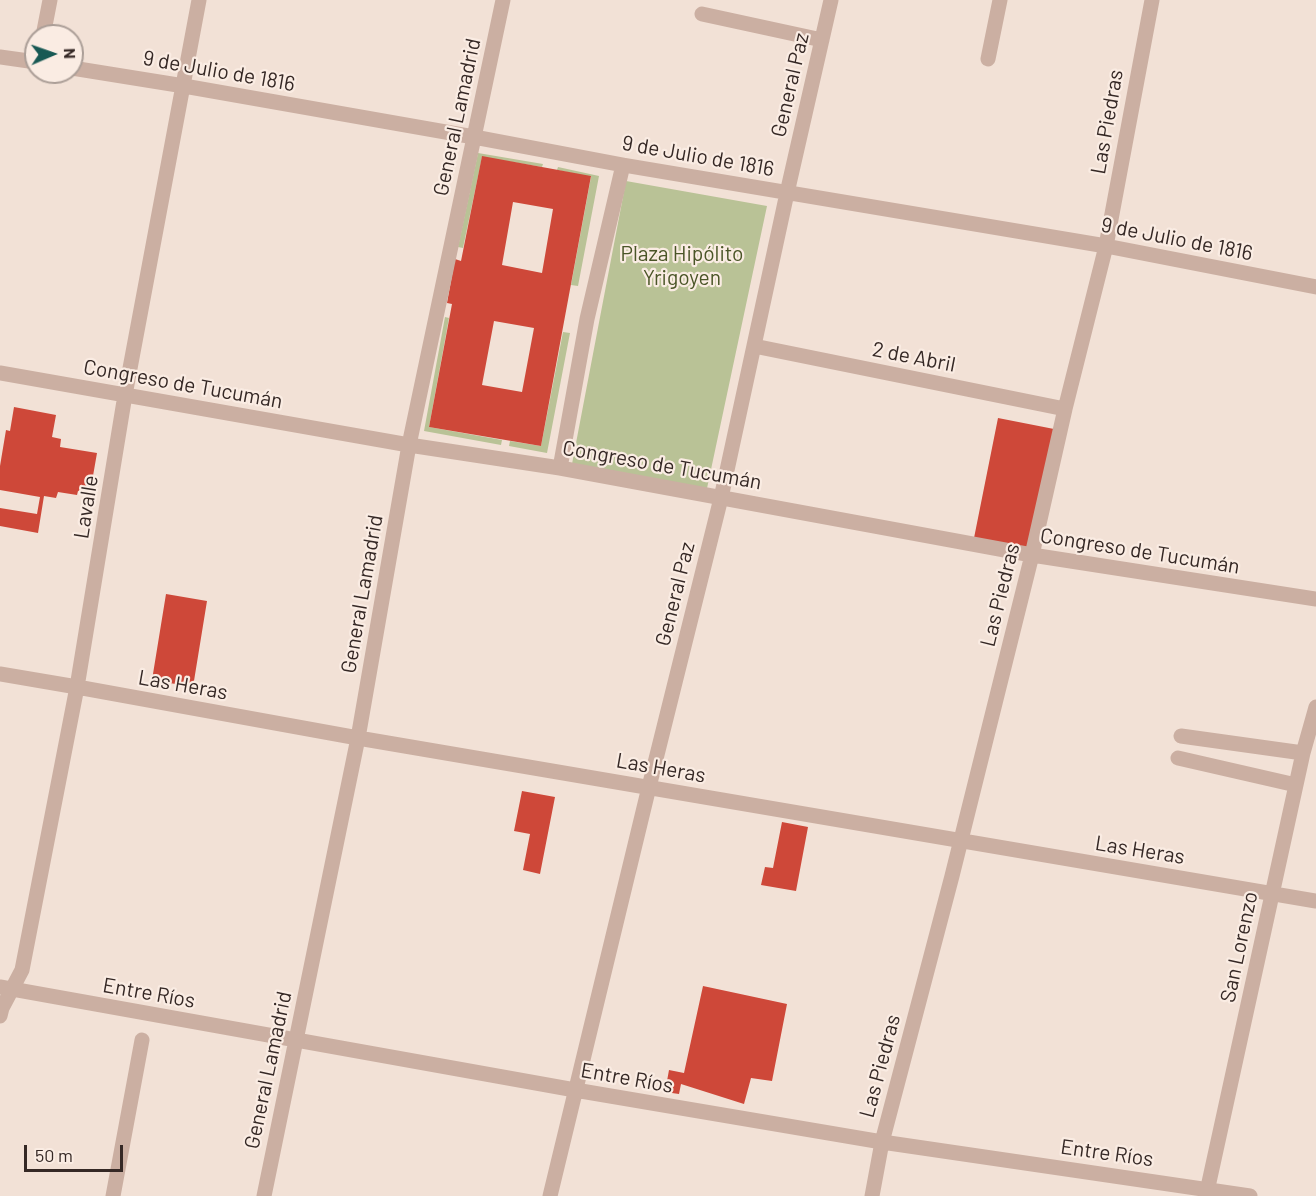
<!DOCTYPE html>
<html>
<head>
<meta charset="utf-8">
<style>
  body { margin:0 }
  #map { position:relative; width:1316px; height:1196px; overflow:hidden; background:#f2e1d6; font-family:Barlow,sans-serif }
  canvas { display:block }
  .north { position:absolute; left:24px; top:24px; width:60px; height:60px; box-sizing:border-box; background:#faece3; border:2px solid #ab9e97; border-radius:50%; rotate:88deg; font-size:16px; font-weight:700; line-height:24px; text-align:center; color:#352825 }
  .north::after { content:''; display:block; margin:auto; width:21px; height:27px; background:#185954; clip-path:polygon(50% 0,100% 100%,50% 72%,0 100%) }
  .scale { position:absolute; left:24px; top:1145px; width:99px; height:27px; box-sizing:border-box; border:3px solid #352825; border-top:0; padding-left:8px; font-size:18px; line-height:21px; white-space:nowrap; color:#352825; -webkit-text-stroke:4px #faece3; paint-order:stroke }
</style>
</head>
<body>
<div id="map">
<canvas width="1316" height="1196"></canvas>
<div class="north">N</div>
<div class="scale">50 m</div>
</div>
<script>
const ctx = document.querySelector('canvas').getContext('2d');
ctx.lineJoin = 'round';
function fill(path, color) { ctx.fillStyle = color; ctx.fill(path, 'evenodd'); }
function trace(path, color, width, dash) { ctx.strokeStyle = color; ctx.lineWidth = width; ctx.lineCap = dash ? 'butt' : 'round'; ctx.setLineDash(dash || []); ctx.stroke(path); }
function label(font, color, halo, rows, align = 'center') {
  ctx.font = font + ' Barlow,sans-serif'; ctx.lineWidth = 4.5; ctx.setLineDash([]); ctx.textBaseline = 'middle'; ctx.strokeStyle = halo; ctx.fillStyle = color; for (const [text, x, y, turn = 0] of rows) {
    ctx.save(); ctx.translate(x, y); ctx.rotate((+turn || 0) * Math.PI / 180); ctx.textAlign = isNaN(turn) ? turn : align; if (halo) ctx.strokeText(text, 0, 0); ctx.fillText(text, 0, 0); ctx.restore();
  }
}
fill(new Path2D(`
  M478,153L543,164L542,167L482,157L463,248L458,247Z
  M558,167L599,176L578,286L571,285L591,177L557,170Z
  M626,181L767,206L706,493L572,464Z
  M445,317L449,318L429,427L502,440L501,445L424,431Z
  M563,332L570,333L547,453L509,446L510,441L541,446Z`), '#b9c296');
fill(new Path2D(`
  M482,156L591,176L541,446L429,427L452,304L447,303L455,259L461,261ZM513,202L553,209L542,273L502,265ZM494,321L534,328L522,392L482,385Z
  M14,407L56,415L52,437L61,439L60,447L97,453L90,493L78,491L77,495L58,492L56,498L44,496L38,533L0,526V508L37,514L40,497L0,490V466L6,430L10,431Z
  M998,418L1054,429L1030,549L974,538Z
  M166,594L207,601L193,687L152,680Z
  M522,791L555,797L540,874L523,870L530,834L514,831Z
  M782,822L808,827L796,891L761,885L765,867L773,868Z
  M703,986L787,1004L772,1081L751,1078L744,1104L681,1084L679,1094L665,1092L669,1070L684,1073Z`), '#ce4839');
trace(new Path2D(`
  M702,14L822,40
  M43,36L50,0
  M0,57L36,62
  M988,59L1000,0
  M72,68L184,86L474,137L623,165L1106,246L1316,287
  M754,346L1065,409
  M0,373L409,445L560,468L1032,555L1316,599
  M560,468L587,319L623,165
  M0,674L77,687L358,738L1316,901
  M1181,736L1303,753
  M1178,758L1296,785
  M0,987L575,1090L882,1142L1250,1196
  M0,1016L2,1008L22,970L77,687L125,395L199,0
  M113,1196L142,1040
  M264,1196L358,738L409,445L503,0
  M550,1196L649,787L721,498L787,193L831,0
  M872,1196L882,1142L952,876L1032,555L1065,409L1106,246L1152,0
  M1206,1196L1303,753L1316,707`), '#cbafa2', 15);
label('21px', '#352825', '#faece3', [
  ["9 de Julio de 1816",219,71,10],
  ["General Paz",790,85,-77],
  ["General Lamadrid",457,117,-78],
  ["Las Piedras",1107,122,-80],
  ["9 de Julio de 1816",698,156,10],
  ["9 de Julio de 1816",1177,239,11],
  ["2 de Abril",914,357,11],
  ["Congreso de Tucumán",183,384,10],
  ["Congreso de Tucumán",662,465,10],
  ["Lavalle",86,507,-81],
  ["Congreso de Tucumán",1140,551,9],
  ["General Lamadrid",362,594,-80],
  ["General Paz",675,594,-76],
  ["Las Piedras",1000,595,-76],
  ["Las Heras",183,685,10],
  ["Las Heras",661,768,10],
  ["Las Heras",1140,850,9],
  ["San Lorenzo",1239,947,-78],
  ["Entre Ríos",149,993,10],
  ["Las Piedras",880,1066,-75],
  ["General Lamadrid",268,1070,-78],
  ["Entre Ríos",627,1078,10],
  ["Entre Ríos",1107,1153,8]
]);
label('21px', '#4a5527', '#faece3', [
  ["Plaza Hipólito",682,254],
  ["Yrigoyen",682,278]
]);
</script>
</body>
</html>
